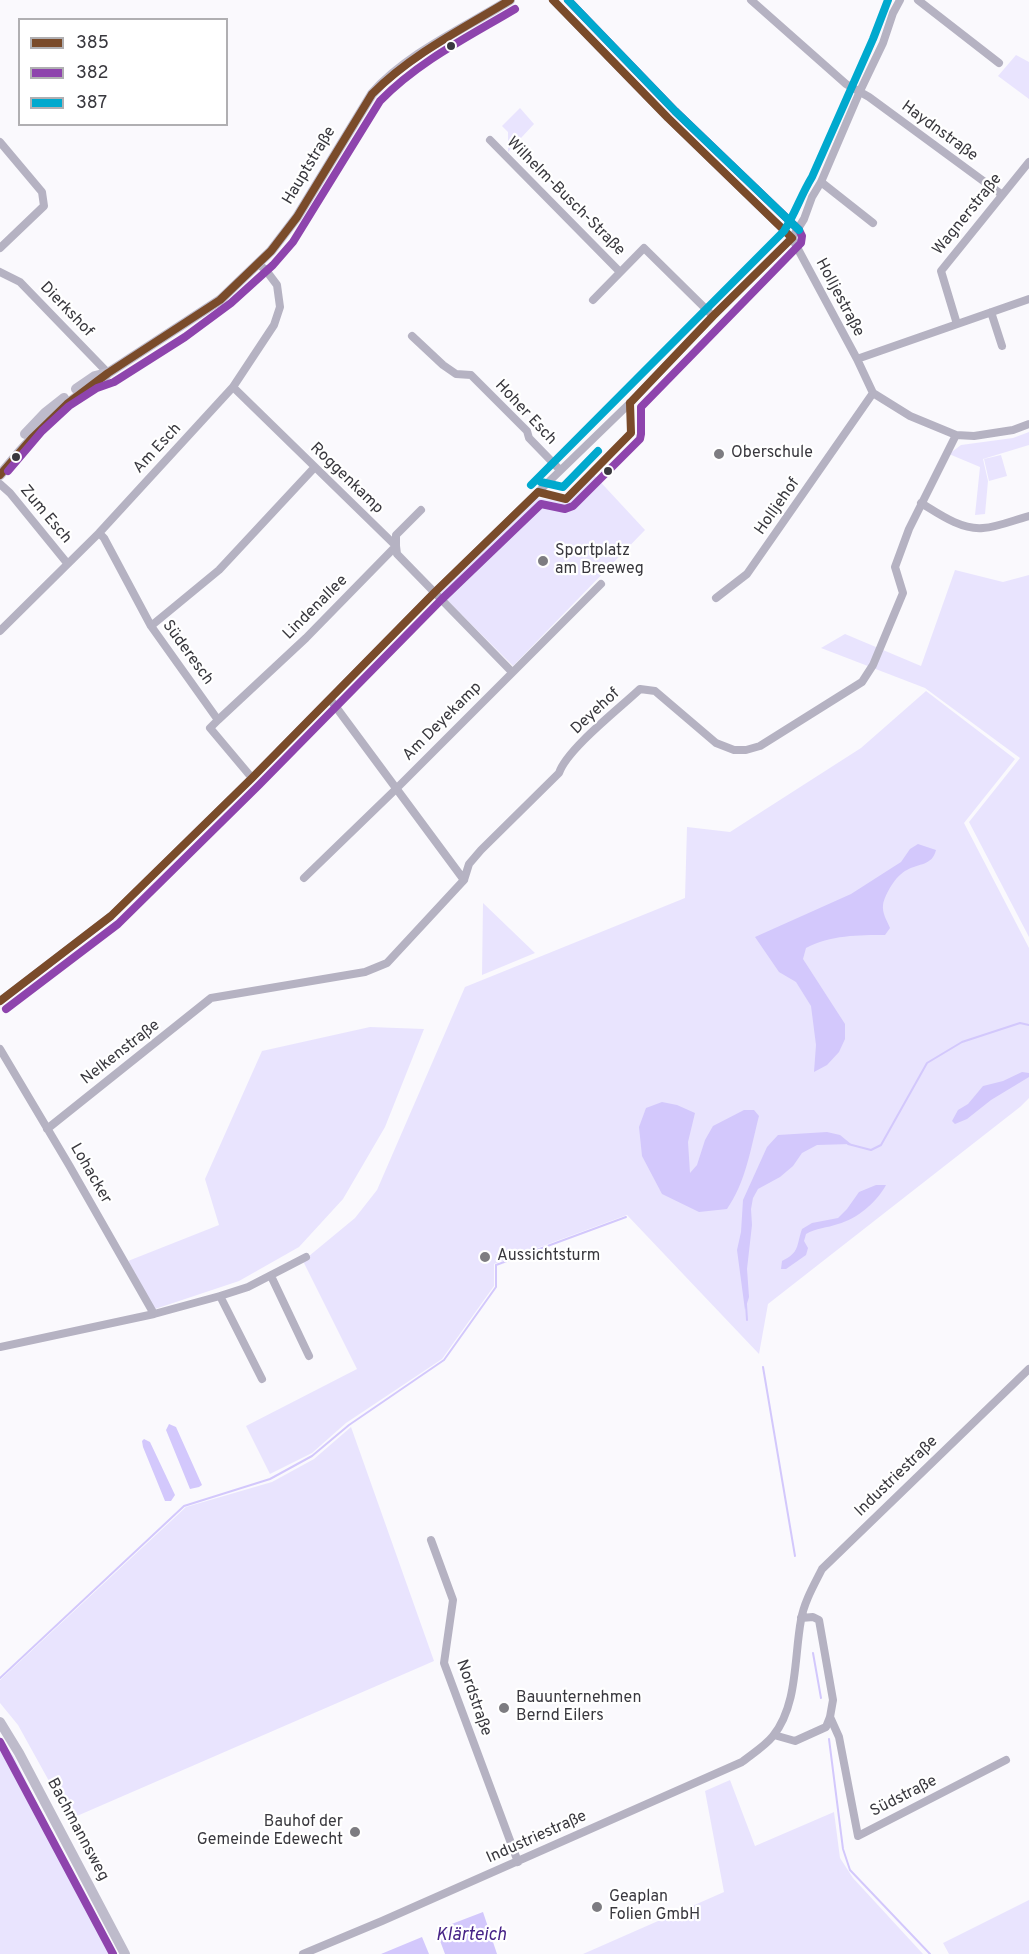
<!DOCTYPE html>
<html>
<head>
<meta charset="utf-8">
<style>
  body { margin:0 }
  #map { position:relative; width:1029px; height:1954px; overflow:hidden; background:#faf9fd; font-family:Overpass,sans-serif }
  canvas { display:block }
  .legend { position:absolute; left:18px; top:18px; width:210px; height:108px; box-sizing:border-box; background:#fff; border:2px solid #b0afb2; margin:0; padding:8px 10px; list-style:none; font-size:18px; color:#39383e }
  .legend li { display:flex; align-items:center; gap:12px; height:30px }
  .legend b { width:30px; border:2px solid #b0afb2 }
</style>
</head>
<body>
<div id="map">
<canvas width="1029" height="1954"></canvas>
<ul class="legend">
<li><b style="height:8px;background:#7a4b2a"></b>385</li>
<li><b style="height:8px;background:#8e44ad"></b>382</li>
<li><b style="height:8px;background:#00a9ce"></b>387</li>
</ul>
</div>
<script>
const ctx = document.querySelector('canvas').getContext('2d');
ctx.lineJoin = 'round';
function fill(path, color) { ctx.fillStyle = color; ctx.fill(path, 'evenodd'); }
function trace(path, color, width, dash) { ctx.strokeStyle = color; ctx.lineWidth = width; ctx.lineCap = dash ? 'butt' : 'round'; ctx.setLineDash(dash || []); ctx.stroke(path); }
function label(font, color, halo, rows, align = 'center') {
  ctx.font = font + ' Overpass,sans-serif'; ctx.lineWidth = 4.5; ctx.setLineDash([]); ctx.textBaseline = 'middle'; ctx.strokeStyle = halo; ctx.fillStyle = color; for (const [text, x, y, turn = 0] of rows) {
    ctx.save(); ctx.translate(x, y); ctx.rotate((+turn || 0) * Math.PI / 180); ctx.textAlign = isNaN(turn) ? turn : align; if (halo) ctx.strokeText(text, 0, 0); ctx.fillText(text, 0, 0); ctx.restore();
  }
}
fill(new Path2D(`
  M1016,55L1029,62V99L998,76Z
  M520,108L534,124L508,152V132L502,126Z
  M1029,432V445L983,459L988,481L985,514L975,515L980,467L949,454L961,445L1013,438Z
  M1001,455L1007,476L989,481L984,459Z
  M594,475L645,530L513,666L440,593L537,498L567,502Z
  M955,570L1003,582L1029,575V937L969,822L1020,758L925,688L821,648L845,634L921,666Z
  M926,691L1015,759L964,823L1029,948V1098L1020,1107L768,1304L759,1354L627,1215L494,1264V1286L442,1359L346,1423L312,1453L270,1474L246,1426L357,1369L303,1261L355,1218L377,1190L465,987L685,898L687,827L730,832L861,748Z
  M483,903L535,953L482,975Z
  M370,1027L424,1029L385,1127L343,1199L299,1247L239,1281L155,1309L128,1261L219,1225L205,1179L262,1051Z
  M351,1427L434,1661L70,1819L18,1725L0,1703V1680L186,1507L272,1482L314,1459Z
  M0,1737L14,1757L112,1954H0Z
  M730,1780L755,1846L834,1812L840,1858L853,1878L923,1954H583L724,1892L705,1791Z
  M1029,1900V1954H949L943,1943Z`), '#e9e4fe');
fill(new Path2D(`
  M918,844L936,850C932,866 919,863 907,870C896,875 885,894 883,905C882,913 887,921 890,928L885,935C859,935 830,935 806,948L803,959L845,1024V1039L839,1052L827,1065L814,1072L816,1045L811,1006L796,982L779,972L755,937L851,894L901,862L910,849Z
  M1022,1072L1029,1073V1077L991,1100L967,1119L955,1124L952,1121L958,1110L968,1104L983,1086L1003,1081Z
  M662,1102L677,1105L695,1113L688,1142L690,1173L697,1165L705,1140L713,1126L744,1110H754L759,1116C751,1147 746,1182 727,1209L699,1212L662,1194L642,1156L639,1127L646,1108Z
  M827,1132L840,1135L851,1144L817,1145L802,1153L793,1166L780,1177L758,1189L753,1198L751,1209L752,1225L747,1269L749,1297L745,1310L737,1250L741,1232L743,1200L767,1147L778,1135Z
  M876,1185H886C877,1202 857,1219 838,1224C827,1228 816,1228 806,1234L804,1241L808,1248L806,1255L786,1269H781L782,1261C800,1252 796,1246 802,1229L812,1223L838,1218L847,1209L859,1192Z
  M169,1424L176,1427L202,1485L199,1487L190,1489L166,1430Z
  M144,1439L150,1442L175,1495L171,1501H165L143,1447L142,1441Z
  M483,1912L497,1954H445L436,1930Z
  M422,1937L429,1954H381Z`), '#d3c8fc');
trace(new Path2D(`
  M848,1144L871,1150L881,1145L927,1063L962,1042L1020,1023L1029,1025
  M746,1304L747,1320
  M763,1367L795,1556
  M813,1653L821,1698
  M0,1678L184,1506L270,1479L312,1456L349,1425L444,1360L496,1287V1265L626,1217
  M829,1739L843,1849L850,1870L930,1954`), '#d3c8fc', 2);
trace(new Path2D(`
  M553,0L668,118L792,238L857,359L873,393L910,416L956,435L974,436L1013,430L1029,424
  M751,0L846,84L869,97L1001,194
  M918,0L999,63
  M490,140L620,272
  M0,142L42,192L44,206L0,248
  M821,182L873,223
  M0,272L20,282L108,373
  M593,300L644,248L713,316
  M991,312L1002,346
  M957,324L941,271L1029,162
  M412,336L443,365L456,374L471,375L527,431L529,438L560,470
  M857,359L1029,299
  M233,387L396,546L397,554L512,672
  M0,484L10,493L67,563
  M921,503C939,514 961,530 983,528C998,527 1014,520 1029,516
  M99,533L104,538L151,626L218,720L210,728L252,778
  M716,598L747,574L873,393
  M151,626L219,570L314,468
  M0,631L99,533L233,387L274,325L280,307L277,285L265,269L259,265
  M330,699L464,880
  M218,720L306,638L396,546V535L421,510
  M304,878L397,788L601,584
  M0,1001L111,916L252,778L435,592L630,403L713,316L792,238L804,219L812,197L821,182L860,91L883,43L893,13L900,0
  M0,1049L69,1165L154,1314
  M47,1129L211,998L365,972L387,963L464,880L469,864L481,850L559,773C567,749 620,708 640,689L655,691L716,743L734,750H746L760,746L862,682L873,665L903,593L895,567L909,529L956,435
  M271,1276L309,1356
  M220,1296L262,1379
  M0,1347L154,1314L220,1296L248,1287L306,1257
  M431,1540L453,1600L444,1663L518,1862
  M830,1717L839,1737L858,1836L1006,1760
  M774,1735L795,1741L826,1727L830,1717L833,1700L819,1620L813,1617L801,1618
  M303,1954L382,1921L742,1762C752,1754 765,1746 773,1736C798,1705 794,1657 801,1620C804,1602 814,1585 822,1569L1029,1369`), '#b5b2c2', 8);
trace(new Path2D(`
  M76,389L95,376L107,373
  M25,434L45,413L64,398
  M0,475C21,449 42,426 67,404C80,393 96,386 108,373L220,300L271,251L297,217L372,94C407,54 465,28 510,0
  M0,1722L19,1753L125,1954`), '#bebbcb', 10);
trace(new Path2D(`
  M553,0L668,118L792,238
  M630,403L713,316L792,238
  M0,475L32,438L67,404L108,373L220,300L271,251L297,217L372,94C412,54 462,29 510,0
  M0,1001L111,916L252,778L435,592L538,492L566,499L631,433L630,403`), '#7a4b2a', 8);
trace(new Path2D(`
  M8,471L42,431L69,406L97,388L114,382L185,337L231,303L273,265L293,242L380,101C419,61 468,37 515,9
  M6,1009L118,924L259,785L442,599L541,504L565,509L573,506L640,439L641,434V407L801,243L802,236L799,230L675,111L568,0
  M0,1742L113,1954`), '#8e44ad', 8);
trace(new Path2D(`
  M568,0L675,111L799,230
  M541,482L563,487L598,451
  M531,485L784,231C795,214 801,195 812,177L873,39L888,0`), '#00a9ce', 8);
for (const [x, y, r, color] of [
  [451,46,5,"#39383e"],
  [719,454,6,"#7d7c81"],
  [16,457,5,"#39383e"],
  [608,471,5,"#39383e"],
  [543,561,6,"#7d7c81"],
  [485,1257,6,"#7d7c81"],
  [504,1708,6,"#7d7c81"],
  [355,1832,6,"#7d7c81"],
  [597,1907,6,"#7d7c81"]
]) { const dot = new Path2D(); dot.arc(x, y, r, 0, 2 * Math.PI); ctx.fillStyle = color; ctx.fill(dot); trace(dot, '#fff', 2); }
label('16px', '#39383e', '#fff', [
  ["Haydnstraße",939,132,36],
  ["Hauptstraße",310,166,-59],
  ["Wilhelm-Busch-Straße",565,197,45],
  ["Wagnerstraße",968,215,-51],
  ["Holljestraße",839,298,62],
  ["Dierkshof",66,310,46],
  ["Hoher Esch",525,413,47],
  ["Am Esch",158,449,-47],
  ["Roggenkamp",346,479,44],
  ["Holljehof",778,507,-55],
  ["Zum Esch",45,515,50],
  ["Lindenallee",316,608,-45],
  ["Süderesch",187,653,54],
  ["Deyehof",596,712,-43],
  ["Am Deyekamp",443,722,-45],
  ["Nelkenstraße",121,1053,-38],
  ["Lohacker",90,1174,60],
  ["Industriestraße",897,1477,-44],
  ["Nordstraße",473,1698,71],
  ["Südstraße",904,1797,-27],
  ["Bachmannsweg",77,1830,62],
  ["Industriestraße",537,1838,-24]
]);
label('16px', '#39383e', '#fff', [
  ["Oberschule",731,454],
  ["Sportplatz",555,552],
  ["am Breeweg",555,570],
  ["Aussichtsturm",497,1257],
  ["Bauunternehmen",516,1699],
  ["Bernd Eilers",516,1717],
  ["Bauhof der",343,1823,"right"],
  ["Gemeinde Edewecht",343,1841,"right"],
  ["Geaplan",609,1898],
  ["Folien GmbH",609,1916]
], 'left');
label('italic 18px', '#462287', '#fff', [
  ["Klärteich",471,1936]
]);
</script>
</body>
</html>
